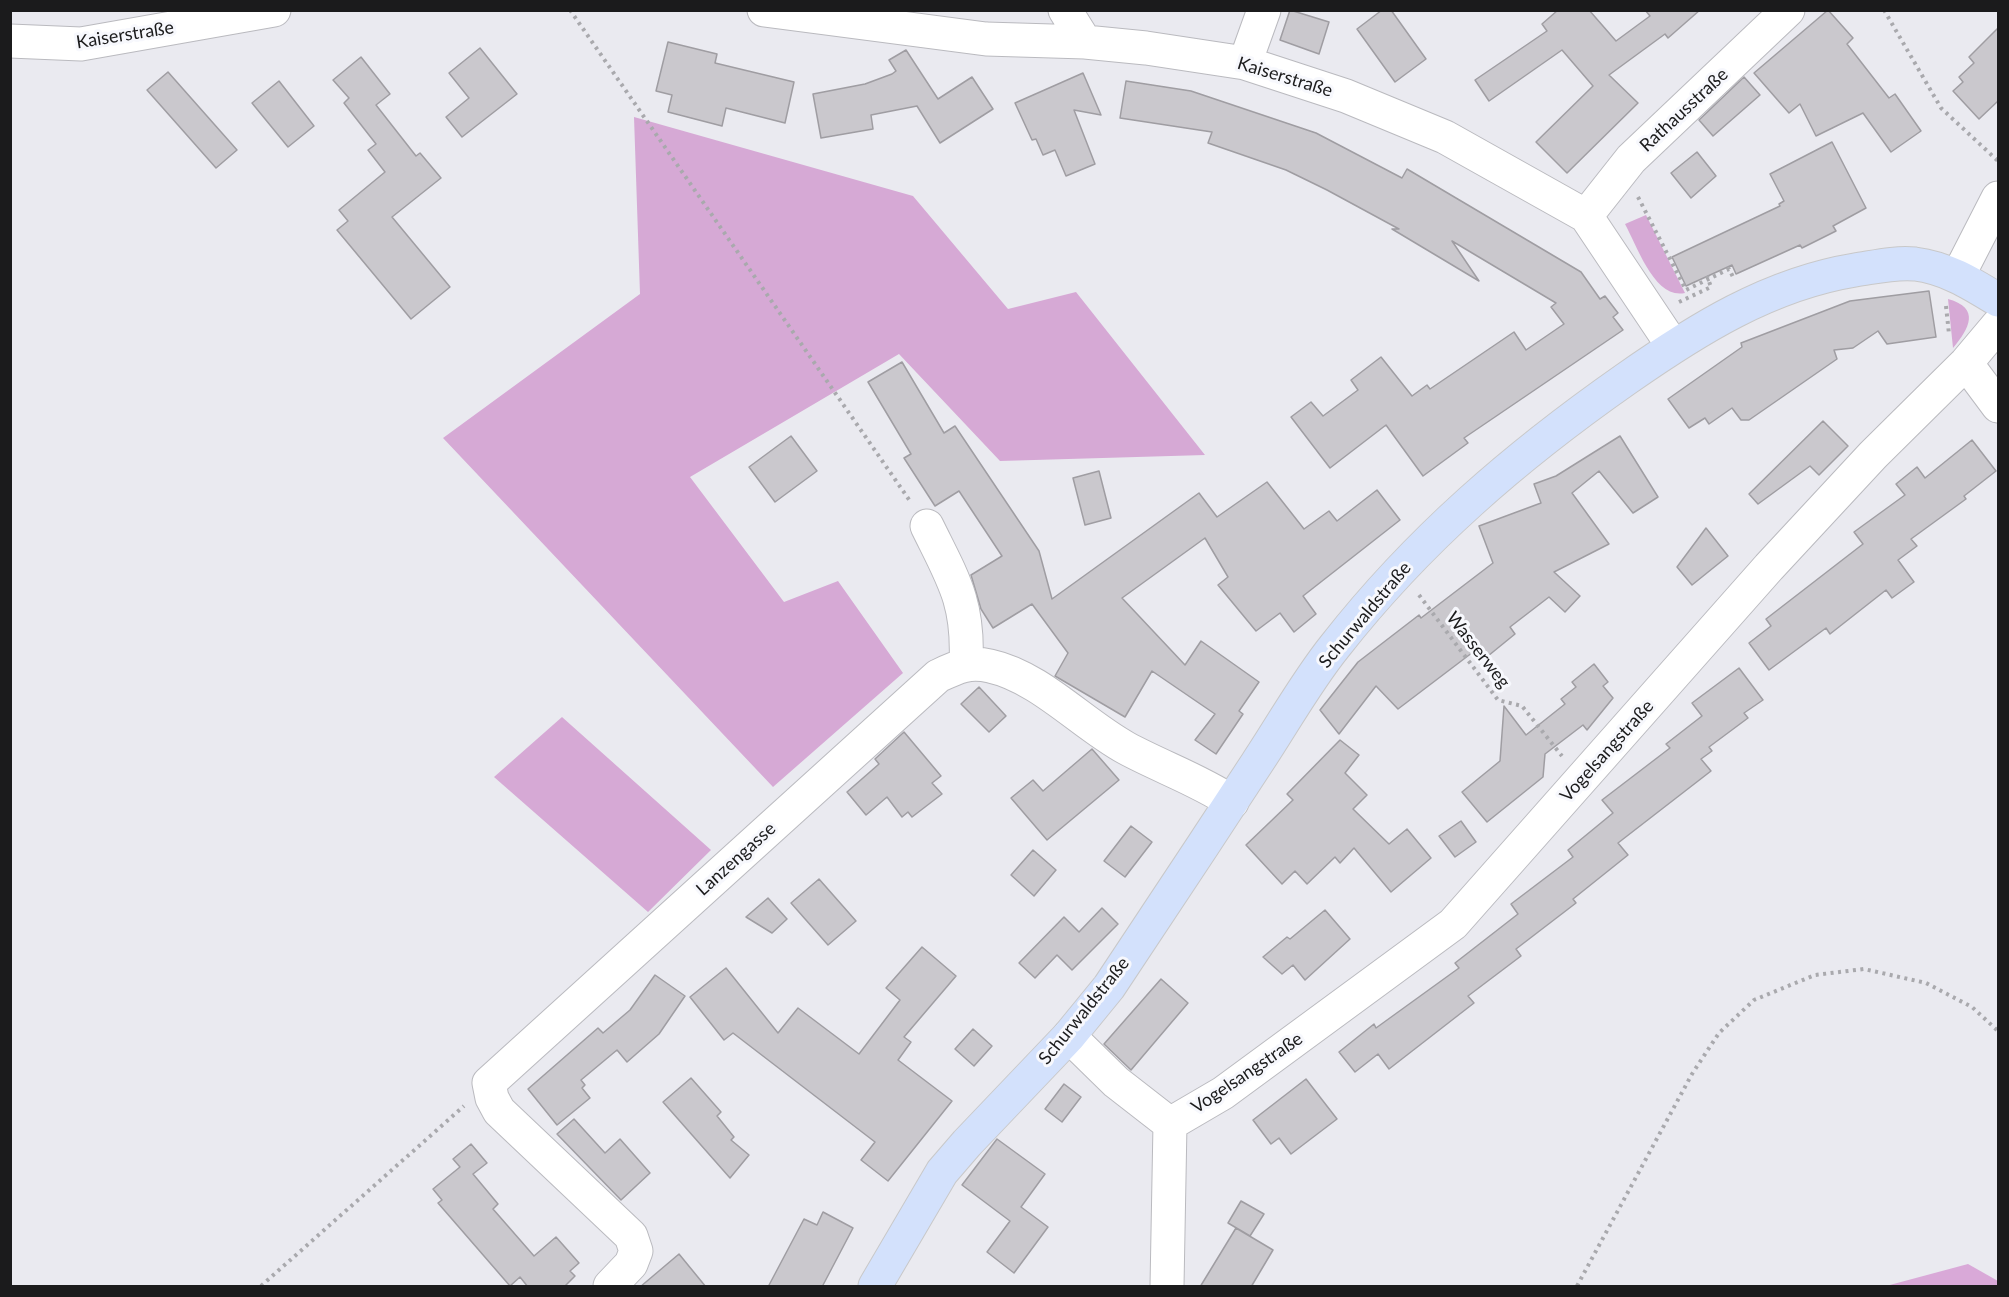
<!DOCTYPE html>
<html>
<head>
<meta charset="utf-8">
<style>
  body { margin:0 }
  #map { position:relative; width:2009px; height:1297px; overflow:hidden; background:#eaeaf0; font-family:Lato,sans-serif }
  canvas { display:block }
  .frame { position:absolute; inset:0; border:12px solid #1b1b1c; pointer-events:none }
</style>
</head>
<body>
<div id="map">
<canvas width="2009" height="1297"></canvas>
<div class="frame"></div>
</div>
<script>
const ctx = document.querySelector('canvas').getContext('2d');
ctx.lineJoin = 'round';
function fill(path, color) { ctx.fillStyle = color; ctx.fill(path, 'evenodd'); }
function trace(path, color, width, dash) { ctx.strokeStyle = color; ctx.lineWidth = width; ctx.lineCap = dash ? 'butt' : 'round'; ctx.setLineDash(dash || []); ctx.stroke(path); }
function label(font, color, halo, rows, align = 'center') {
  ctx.font = font + ' Lato,sans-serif'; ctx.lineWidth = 6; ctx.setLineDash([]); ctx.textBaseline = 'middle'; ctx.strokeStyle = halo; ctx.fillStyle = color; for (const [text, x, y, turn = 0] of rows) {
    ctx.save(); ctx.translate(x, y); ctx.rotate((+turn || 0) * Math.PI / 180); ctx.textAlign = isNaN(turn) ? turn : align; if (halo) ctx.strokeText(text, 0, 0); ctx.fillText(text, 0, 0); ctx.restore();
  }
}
fill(new Path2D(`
  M634,117L913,196L1008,309L1076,292L1205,455L1000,461L899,354L690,477L784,602L838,581L903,673L773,787L443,438L640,294Z
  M1646,215L1685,293C1655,300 1637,246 1625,224Z
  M1948,299C1981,308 1969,329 1953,348Z
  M562,717L711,850L648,912L494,777Z`), '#d6a9d5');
fill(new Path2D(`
  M1968,1264L1998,1281V1286H1886Z`), '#d9a9d8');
const building = new Path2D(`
  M1290,10L1329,22L1319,54L1280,40Z
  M1382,10H1391L1426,59L1395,82L1357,29Z
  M1558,10H1589L1616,41L1650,16L1645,10H1700L1668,38L1665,34L1609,75L1638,103L1567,173L1536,142L1593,86L1562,50L1489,101L1475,80L1547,31L1542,24Z
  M1828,10L1853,38L1847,44L1889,98L1895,94L1921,131L1891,152L1863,113L1816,136L1800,104L1789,113L1754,73Z
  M1998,28V101L1979,119L1953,91L1963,82L1959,77L1974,63L1969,57Z
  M668,42L717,54L715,63L794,82L785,123L726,108L722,126L668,112L672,95L656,91Z
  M480,48L517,94L462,137L446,117L469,98L449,73Z
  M906,50L938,99L972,77L993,109L940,143L917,106L871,115L873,129L821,138L813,94L865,84L892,74L896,71L889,60Z
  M361,57L390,94L376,105L416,156L420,153L441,178L392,217L450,287L411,319L337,230L348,221L339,210L385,172L368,150L376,144L344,103L349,98L333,80Z
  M168,72L237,150L216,168L147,90Z
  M1083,73L1101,115L1074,110L1095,164L1066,176L1055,150L1043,155L1036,139L1032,140L1015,103Z
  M1744,77L1760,95L1713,136L1699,120Z
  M279,81L314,126L288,147L252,103Z
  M1126,81L1191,91L1316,133L1402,178L1407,169L1581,272L1600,299L1605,296L1618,313L1613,317L1623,330L1464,438L1468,443L1423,476L1386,425L1330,468L1291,417L1311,402L1323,416L1358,390L1351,380L1381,357L1412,396L1427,385L1430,389L1514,332L1526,350L1564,324L1551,307L1556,303L1452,241L1479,281L1392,229H1399L1327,190L1286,170L1208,143L1212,132L1120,118Z
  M1832,142L1866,208L1833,226L1836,231L1802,248L1800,245L1736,274L1732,265L1686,286L1672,257L1780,206L1779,204L1784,201L1770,174Z
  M1697,152L1716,176L1691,198L1671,173Z
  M1929,291L1936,337L1887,344L1878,331L1853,348L1834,350L1837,359L1749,420H1741L1732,408L1709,424L1705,418L1689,428L1668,399L1742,347L1741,343L1850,301Z
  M902,362L944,433L955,426L1039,551L1052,599L1199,493L1217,517L1267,482L1304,529L1329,511L1337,521L1377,490L1400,520L1303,596L1316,614L1294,632L1280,613L1256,631L1218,585L1228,577L1205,538L1122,598L1185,665L1201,641L1259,682L1239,711L1243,714L1216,754L1195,740L1215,714L1152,671L1125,717L1055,676L1068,653L1032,604L993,628L981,609L971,575L1002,556L959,491L935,506L904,458L911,454L868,382Z
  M1823,421L1848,446L1819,475L1810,466L1758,504L1749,494Z
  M791,436L817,471L775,502L749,467Z
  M1620,436L1658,497L1633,513L1599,471L1572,493L1609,544L1554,572L1580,596L1565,612L1549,597L1510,627L1515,634L1488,656L1481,646L1398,709L1376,686L1339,734L1320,710L1358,662L1419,615L1421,618L1493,563L1479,526L1541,503L1534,484L1556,476Z
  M1972,440L1996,471L1964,496L1966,499L1911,539L1917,546L1898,560L1914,582L1892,598L1886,590L1830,634L1826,628L1769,670L1749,643L1771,626L1766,619L1863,544L1854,532L1905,495L1896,484L1917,467L1925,478Z
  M1099,471L1111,518L1085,525L1073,478Z
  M1706,528L1728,556L1692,585L1677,567Z
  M1594,664L1608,682L1603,686L1613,698L1587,730L1583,725L1545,754L1543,777L1487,822L1462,792L1500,761L1504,706L1526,735L1565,704L1561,699L1576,687L1572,682Z
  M1739,668L1763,700L1744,713L1748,718L1709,747L1712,751L1701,759L1711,771L1618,843L1628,855L1573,899L1576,903L1516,949L1521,956L1468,996L1474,1003L1389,1069L1378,1054L1355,1072L1339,1052L1374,1024L1376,1028L1459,968L1455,963L1518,914L1511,904L1573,857L1568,850L1613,813L1602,800L1670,748L1666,744L1702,716L1692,703Z
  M979,687L1006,716L989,732L961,704Z
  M904,732L941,776L932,783L942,794L912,817L908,812L902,817L887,797L866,815L847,792L879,764L875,759Z
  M1340,740L1359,755L1345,773L1367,795L1353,809L1389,844L1407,829L1431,858L1391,892L1354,848L1340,863L1335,857L1307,884L1295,871L1282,884L1246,845L1293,800L1287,794Z
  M1092,749L1119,780L1047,840L1011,798L1033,780L1043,791Z
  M1461,821L1476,842L1455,857L1439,836Z
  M1131,826L1152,842L1125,877L1104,861Z
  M1033,850L1056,870L1034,896L1011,875Z
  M819,879L856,921L828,945L791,903Z
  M768,898L787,919L772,933L746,917Z
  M1102,908L1118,924L1072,970L1057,955L1035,978L1019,963L1064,917L1079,932Z
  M1325,910L1350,939L1305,980L1293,965L1282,974L1263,957L1287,937L1290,939Z
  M922,947L956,976L904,1037L911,1042L898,1060L952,1101L888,1181L861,1160L875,1142L733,1033L724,1040L690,997L726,968L778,1033L798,1008L859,1054L900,1000L886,988Z
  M655,975L685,996L659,1034L627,1062L617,1050L581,1080L585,1085L582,1088L590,1098L557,1125L528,1089L598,1028L603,1033L630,1010Z
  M1161,979L1188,1003L1131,1070L1104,1044Z
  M973,1029L992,1046L974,1066L955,1049Z
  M691,1078L721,1112L717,1116L734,1137L731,1140L749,1155L730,1178L663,1102Z
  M1306,1079L1337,1119L1291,1154L1279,1138L1271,1144L1253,1120Z
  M1064,1084L1081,1097L1062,1122L1045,1109Z
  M574,1119L605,1153L620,1139L650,1173L621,1200L557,1134Z
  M997,1139L1045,1174L1021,1207L1048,1227L1014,1273L987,1252L1010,1221L962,1185Z
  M471,1144L487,1163L473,1174L498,1204L493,1209L534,1256L556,1237L579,1263L570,1271L575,1276L564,1287H528L520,1277L510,1286L438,1203L442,1200L433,1189L460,1167L453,1159Z
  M1241,1201L1264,1214L1250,1236L1228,1223Z
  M823,1212L853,1228L822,1287H768L804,1219L817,1225Z
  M1236,1228L1273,1250L1251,1287H1200Z
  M679,1254L706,1287H640Z`);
fill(building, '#cac8cd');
trace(building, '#9f9da2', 1.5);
const minor = new Path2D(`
  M764,10L986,39L1085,42L1146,48L1245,63L1346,96L1445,137L1586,216L1673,346
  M1065,10L1085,42
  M10,41L81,44L274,10
  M1245,63L1264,10
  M1586,216L1631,159L1788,10
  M1958,276L1998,198
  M1966,363L1998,406
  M927,526C953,579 969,602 966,663
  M1069,1036L1116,1082L1170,1124
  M1170,1124L1223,1093L1453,924L1769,567L1873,455L1966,363L1998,325
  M610,1286L631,1264L636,1251L631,1236L499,1111L492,1098L489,1083L938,676C957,667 969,661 990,666C1040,677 1082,724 1126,748C1161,767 1199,780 1232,802
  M1167,1286L1170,1124`);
const major = new Path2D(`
  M875,1286L942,1172L967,1143L1069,1036L1109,987C1159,912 1208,838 1257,763C1283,724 1306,682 1335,646C1418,540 1516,456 1626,379C1696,330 1769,284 1855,270C1875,267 1895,262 1915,264C1947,268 1972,284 1998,300`);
trace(minor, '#bababf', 35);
trace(major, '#c8c8c9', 35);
trace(new Path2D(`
  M570,10L910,501
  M1884,10L1941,108L1998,161
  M1638,197L1686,290L1729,269L1734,279
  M1679,302L1711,287L1707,276
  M1946,306L1949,334
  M1419,595L1498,700L1522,706L1562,756
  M261,1286L464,1106
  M1577,1286L1692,1074L1719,1033L1754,1000L1815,975L1864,969L1926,983L1972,1007L1998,1031`), '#a9a9ad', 4, [3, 4.5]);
trace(minor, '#fff', 33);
trace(major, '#d3e1fc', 33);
label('18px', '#1b1b1c', '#f7f8fd', [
  ["Kaiserstraße",125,35,-9],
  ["Kaiserstraße",1285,77,17],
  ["Rathausstraße",1684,110,-43],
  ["Schurwaldstraße",1365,615,-50],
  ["Wasserweg",1478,650,52],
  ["Vogelsangstraße",1607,751,-48],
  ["Lanzengasse",736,859,-42],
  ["Schurwaldstraße",1084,1011,-51],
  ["Vogelsangstraße",1247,1073,-34]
]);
</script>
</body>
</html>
